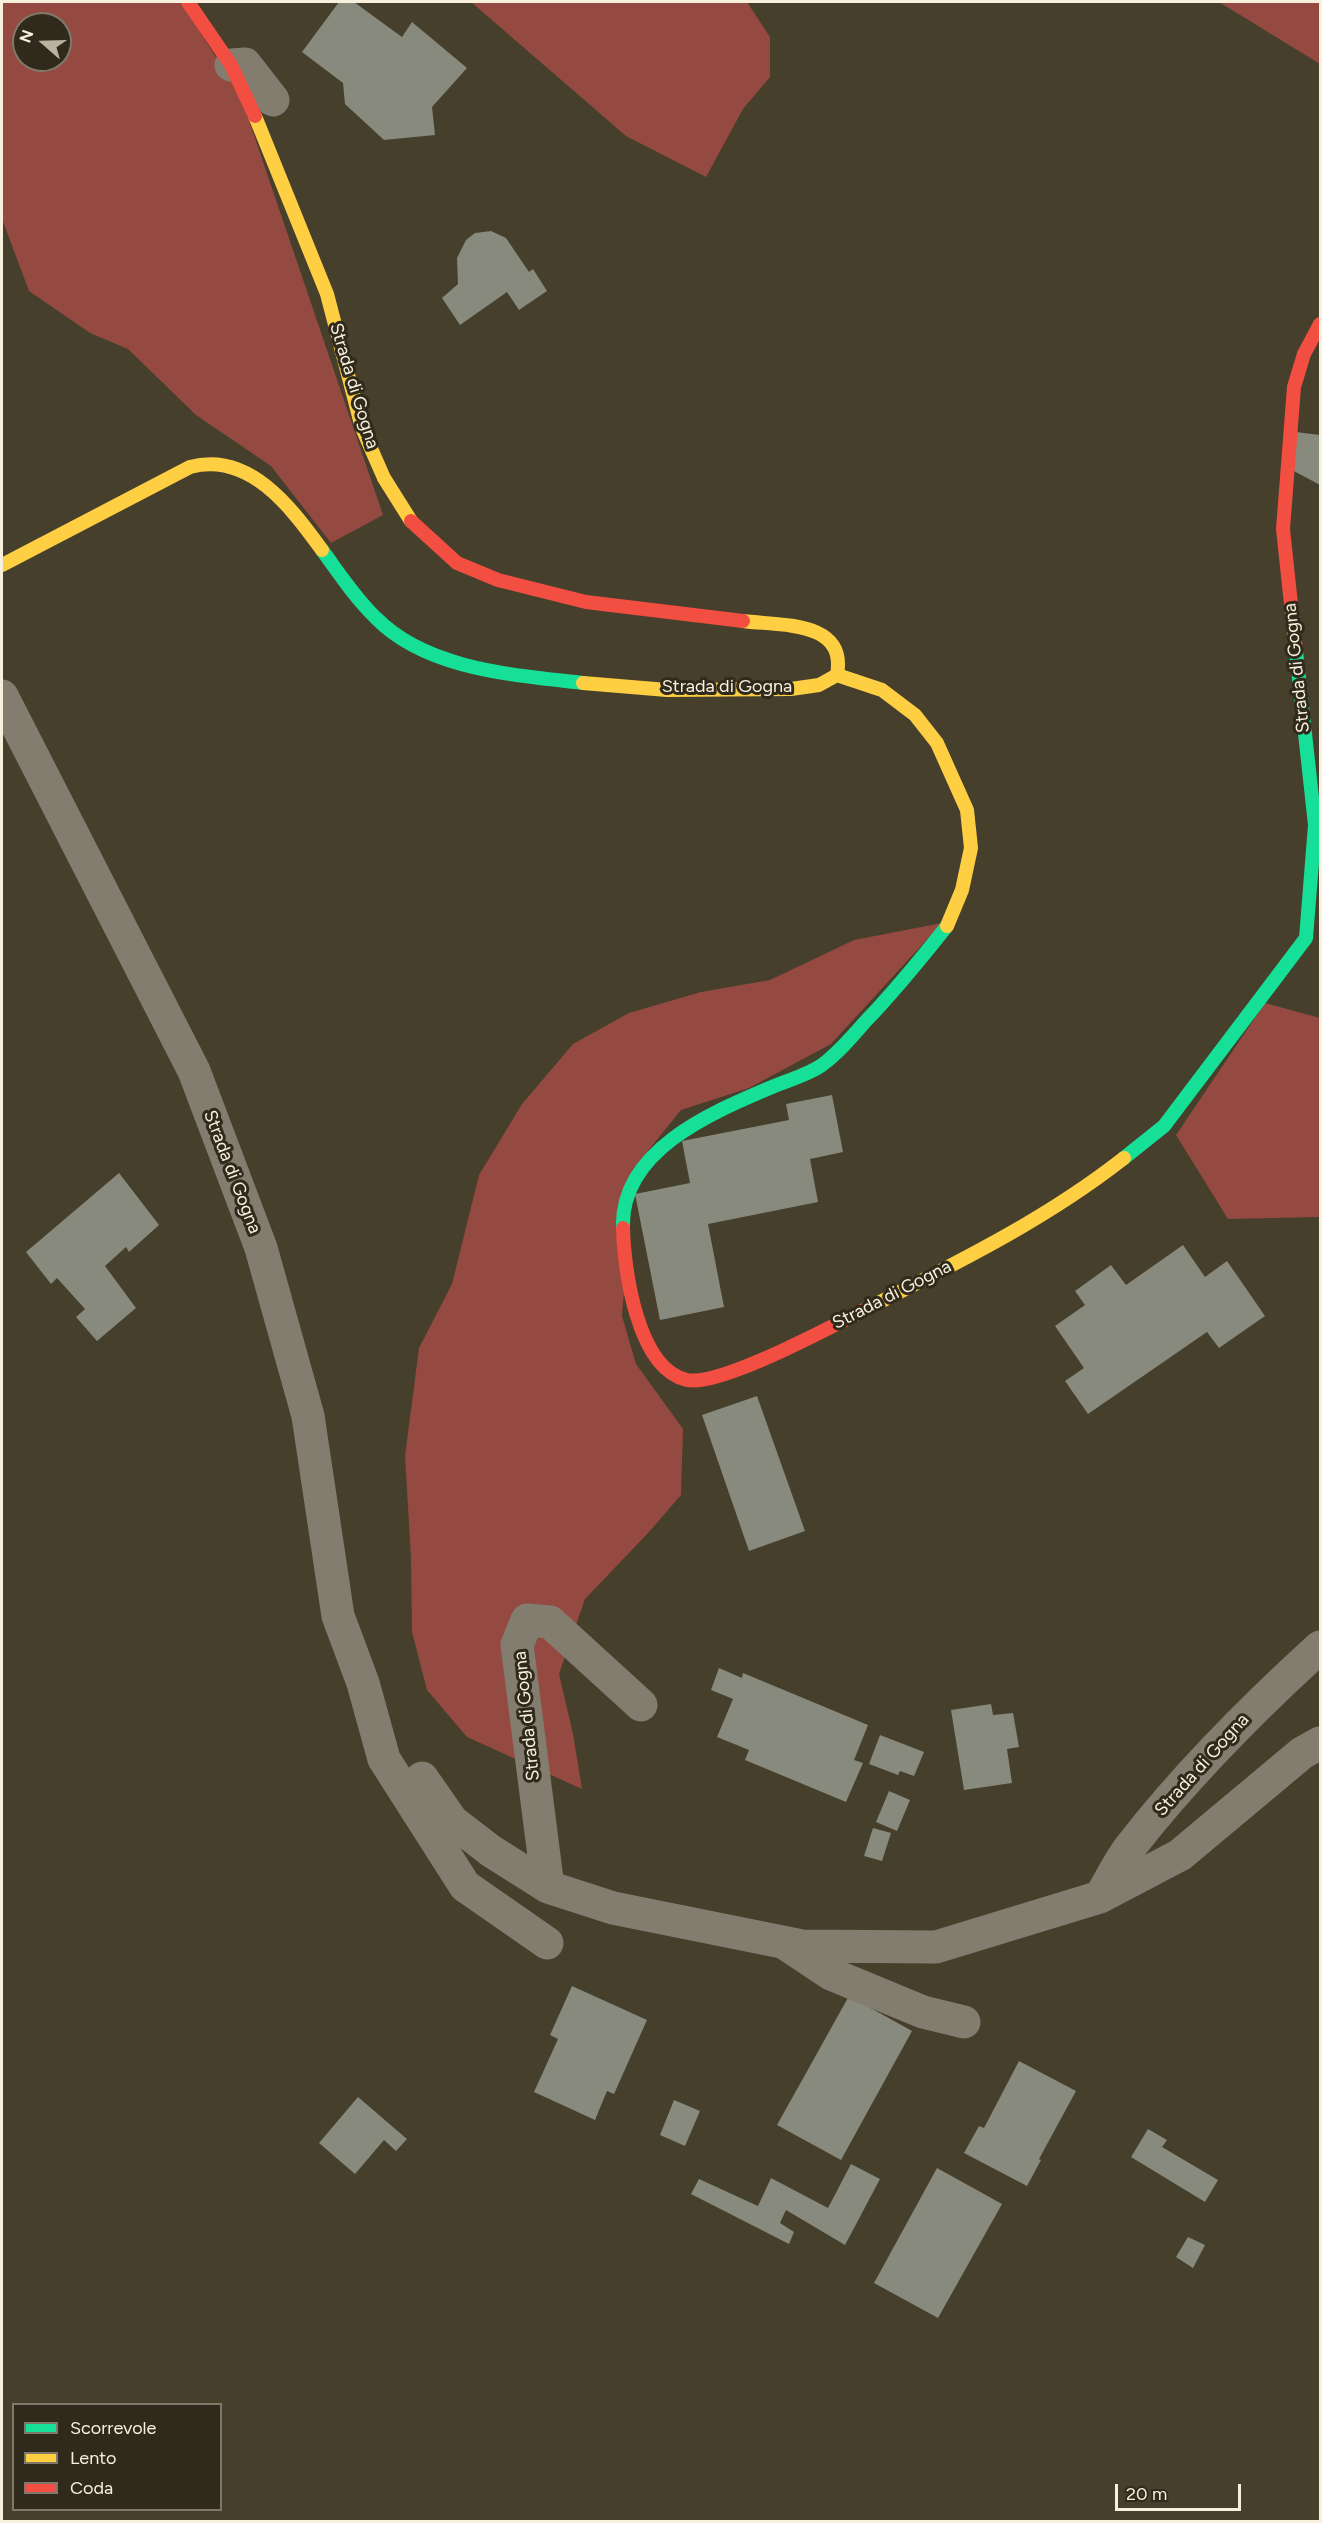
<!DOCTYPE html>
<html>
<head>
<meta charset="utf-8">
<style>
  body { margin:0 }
  #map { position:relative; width:1322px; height:2523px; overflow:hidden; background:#463f2c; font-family:Figtree,sans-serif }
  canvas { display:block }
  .frame { position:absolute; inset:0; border:3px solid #f8f0dd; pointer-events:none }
  .legend { position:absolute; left:12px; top:2403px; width:210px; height:108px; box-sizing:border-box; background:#302a1c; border:2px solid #807969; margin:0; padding:8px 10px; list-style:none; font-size:18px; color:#f8f0dd }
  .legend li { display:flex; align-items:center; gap:12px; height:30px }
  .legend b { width:30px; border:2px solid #807969 }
  .north { position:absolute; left:12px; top:12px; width:60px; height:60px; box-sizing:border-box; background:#302a1c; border:2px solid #807969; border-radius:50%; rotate:290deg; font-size:16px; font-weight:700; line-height:24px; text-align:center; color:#f8f0dd }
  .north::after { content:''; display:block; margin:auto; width:21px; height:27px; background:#bab29f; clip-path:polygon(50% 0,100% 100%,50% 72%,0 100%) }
  .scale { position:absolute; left:1115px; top:2484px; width:126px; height:27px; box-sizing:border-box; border:3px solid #f8f0dd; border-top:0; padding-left:8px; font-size:18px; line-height:21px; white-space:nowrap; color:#f8f0dd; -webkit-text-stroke:4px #302a1c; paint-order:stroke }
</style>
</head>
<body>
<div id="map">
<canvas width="1322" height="2523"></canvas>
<div class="frame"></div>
<ul class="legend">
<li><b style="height:8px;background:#16e098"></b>Scorrevole</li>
<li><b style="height:8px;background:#ffcf43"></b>Lento</li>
<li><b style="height:8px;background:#f24e42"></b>Coda</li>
</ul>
<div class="north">N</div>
<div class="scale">20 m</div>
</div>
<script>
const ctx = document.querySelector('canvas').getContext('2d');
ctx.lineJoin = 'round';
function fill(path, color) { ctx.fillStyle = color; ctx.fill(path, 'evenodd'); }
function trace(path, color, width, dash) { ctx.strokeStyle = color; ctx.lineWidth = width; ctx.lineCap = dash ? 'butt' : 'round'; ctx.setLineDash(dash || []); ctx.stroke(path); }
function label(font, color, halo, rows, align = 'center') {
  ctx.font = font + ' Figtree,sans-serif'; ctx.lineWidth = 6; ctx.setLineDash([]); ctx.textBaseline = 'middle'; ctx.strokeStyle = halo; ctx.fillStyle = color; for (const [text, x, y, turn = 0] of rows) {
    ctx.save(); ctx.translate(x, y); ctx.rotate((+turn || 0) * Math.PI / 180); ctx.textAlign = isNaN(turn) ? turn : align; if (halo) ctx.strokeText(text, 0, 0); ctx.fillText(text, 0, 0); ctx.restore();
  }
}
fill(new Path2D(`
  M2,2H181L241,97L383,515L331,543L271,466L196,415L128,349L90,333L29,291L2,219ZM24,24H60V60H24Z
  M471,2H747L770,37V77L743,109L706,177L626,136Z
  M1219,2H1320V64Z
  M942,923L831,1044L749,1088L681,1110L634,1168L622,1316L636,1364L683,1429L681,1495L649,1532L585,1599L559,1674L573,1734L582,1789L467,1737L427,1690L412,1632L411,1558L405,1456L419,1348L452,1284L479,1175L522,1104L573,1044L629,1013L701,992L770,980L854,940Z
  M1265,1003L1320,1018V1217L1228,1219L1176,1135Z`), '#944a40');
fill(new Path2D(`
  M339,2H354L402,37L412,22L467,68L432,107L435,135L384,140L345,104L343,83L302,52Z
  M491,231L506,238L529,272L533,269L547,291L519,310L507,292L460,325L442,298L458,284L457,258L466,240L475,233Z
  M1296,432L1320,435V485L1292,470Z
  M832,1095L843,1152L810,1159L818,1202L708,1224L724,1307L660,1320L635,1194L690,1183L682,1141L789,1120L786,1104Z
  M119,1173L159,1225L129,1252L126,1247L105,1266L136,1308L97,1341L76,1317L85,1309L57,1278L51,1284L26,1252Z
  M1183,1245L1205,1277L1227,1261L1265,1316L1219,1348L1207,1332L1088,1414L1065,1381L1084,1368L1055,1326L1085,1305L1075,1291L1111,1265L1126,1285Z
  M757,1396L805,1531L749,1551L702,1415Z
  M719,1668L742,1678L743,1673L868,1725L854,1760L863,1763L846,1802L745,1760L749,1750L717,1737L733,1699L711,1690Z
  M991,1704L993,1715L1013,1713L1019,1747L1007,1749L1012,1783L964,1790L951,1710Z
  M880,1735L924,1752L914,1776L900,1771L898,1775L869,1764Z
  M889,1791L910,1800L897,1831L876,1822Z
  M873,1828L891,1833L882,1861L864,1856Z
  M572,1986L647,2020L614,2094L607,2091L595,2120L534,2092L558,2039L550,2035Z
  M849,1996L912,2031L841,2160L777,2125Z
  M1019,2061L1076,2091L1039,2159L1041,2160L1027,2186L964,2153L979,2126L984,2128Z
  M358,2097L407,2139L396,2151L384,2140L355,2174L319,2143Z
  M674,2100L700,2111L685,2146L660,2135Z
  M1148,2129L1167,2140L1162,2147L1218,2180L1205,2202L1131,2157Z
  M851,2164L880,2179L845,2245L786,2210L780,2223L794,2232L789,2244L691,2194L699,2179L758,2206L771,2178L828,2208Z
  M937,2168L1002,2204L938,2318L874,2283Z
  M1188,2237L1205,2245L1193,2268L1176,2257Z`), '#878a7c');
trace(new Path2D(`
  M231,65L245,64L273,100
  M2,696L194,1071L261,1248L308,1416L338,1616L363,1683L384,1759L465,1886L547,1943
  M422,1778L452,1821L491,1851L548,1887L613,1908L802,1946L936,1947L1100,1897L1180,1855L1302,1753L1320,1743
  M548,1887L517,1645L527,1620L550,1622L641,1705
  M1100,1897C1110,1881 1119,1861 1131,1846C1187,1774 1253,1708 1320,1647
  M786,1944L831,1974L923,2012L964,2022`), '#827d6f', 33);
trace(new Path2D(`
  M322,550C339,573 355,598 376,618C427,670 515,675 583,683
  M1124,1158L1164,1126L1306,938L1315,825L1296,651
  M623,1228C620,1150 713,1112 772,1087C788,1080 808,1075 822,1065C838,1053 851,1038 864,1023C894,992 920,960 947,926`), '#16e098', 14);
trace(new Path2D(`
  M255,116L327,294L362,428L384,478L411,521
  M2,565L190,467C249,451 291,507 322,550
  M837,675L882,690L915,715L937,743L967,810L971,848L962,890L947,926
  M583,683L667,690L791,689L819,685L837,675C847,620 781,626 743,621
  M866,1309C955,1264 1045,1220 1124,1158`), '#ffcf43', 14);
trace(new Path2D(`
  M188,2L231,65L255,116
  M411,521L457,563L498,580L586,602L743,621
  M1296,651L1283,529L1294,387L1304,354L1320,324
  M623,1228C624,1269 637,1369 687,1380C720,1387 832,1326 866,1309`), '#f24e42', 14);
label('18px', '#f8f0dd', '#302a1c', [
  ["Strada di Gogna",354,386,73],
  ["Strada di Gogna",1297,668,-96],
  ["Strada di Gogna",727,687],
  ["Strada di Gogna",232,1172,69],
  ["Strada di Gogna",892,1295,-27],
  ["Strada di Gogna",527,1716,-96],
  ["Strada di Gogna",1202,1765,-48]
]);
</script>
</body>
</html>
